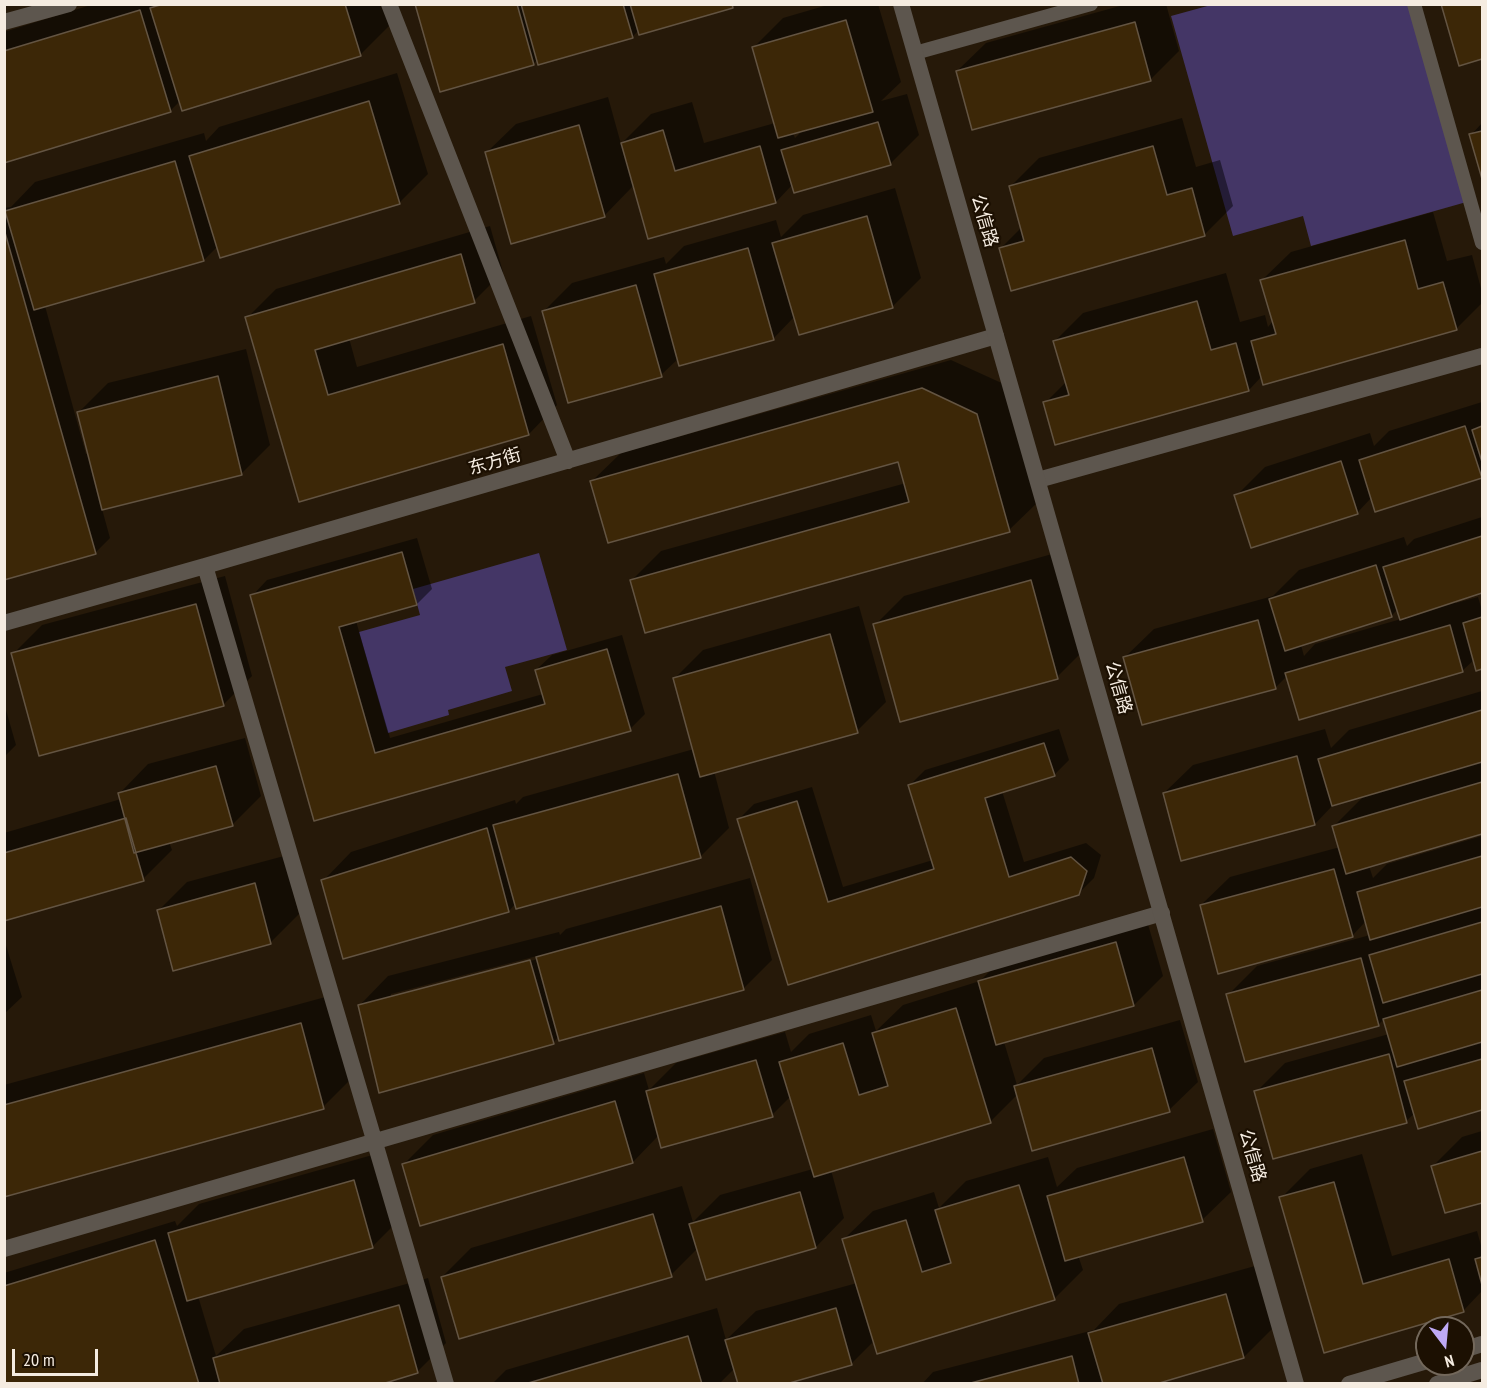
<!DOCTYPE html>
<html>
<head>
<meta charset="utf-8">
<style>
  body { margin:0 }
  #map { position:relative; width:1487px; height:1388px; overflow:hidden; background:#261909; font-family:"PT Sans Narrow",sans-serif }
  canvas { display:block }
  .frame { position:absolute; inset:0; border:6px solid #f5ece1; pointer-events:none }
  .north { position:absolute; left:1415px; top:1316px; width:60px; height:60px; box-sizing:border-box; background:#1c1002; border:2px solid #73685b; border-radius:50%; rotate:164deg; font-size:16px; font-weight:700; line-height:24px; text-align:center; color:#f5ece1 }
  .north::after { content:''; display:block; margin:auto; width:21px; height:27px; background:#bea9f5; clip-path:polygon(50% 0,100% 100%,50% 72%,0 100%) }
  .scale { position:absolute; left:12px; top:1349px; width:86px; height:27px; box-sizing:border-box; border:3px solid #f5ece1; border-top:0; padding-left:8px; font-size:18px; line-height:21px; white-space:nowrap; color:#f5ece1; -webkit-text-stroke:4px #1c1002; paint-order:stroke }
</style>
</head>
<body>
<div id="map">
<canvas width="1487" height="1388"></canvas>
<div class="frame"></div>
<div class="north">N</div>
<div class="scale">20 m</div>
</div>
<script>
const ctx = document.querySelector('canvas').getContext('2d');
ctx.lineJoin = 'round';
function fill(path, color) { ctx.fillStyle = color; ctx.fill(path, 'evenodd'); }
function trace(path, color, width, dash) { ctx.strokeStyle = color; ctx.lineWidth = width; ctx.lineCap = dash ? 'butt' : 'round'; ctx.setLineDash(dash || []); ctx.stroke(path); }
function label(font, color, halo, rows, align = 'center') {
  ctx.font = font + ' "PT Sans Narrow","Noto Sans SC",sans-serif'; ctx.lineWidth = 4.5; ctx.setLineDash([]); ctx.textBaseline = 'middle'; ctx.strokeStyle = halo; ctx.fillStyle = color; for (const [text, x, y, turn = 0] of rows) {
    ctx.save(); ctx.translate(x, y); ctx.rotate((+turn || 0) * Math.PI / 180); ctx.textAlign = isNaN(turn) ? turn : align; if (halo) ctx.strokeText(text, 0, 0); ctx.fillText(text, 0, 0); ctx.restore();
  }
}
fill(new Path2D(`
  M1211,5H1414L1470,201L1311,246L1303,216L1233,236L1171,16Z
  M539,553L567,650L505,667L512,691L448,710L449,715L388,733L359,632L420,615L413,589Z`), '#443666');
fill(new Path2D(`
  M94,4H383L389,26L360,55L180,101L170,111L4,161V32Z
  M416,4H734L732,7L639,30L632,37L538,59L533,64Z
  M831,4H878L901,82L881,101L907,94L919,135L890,164L793,184L776,202L634,185L604,216L487,152L516,124L608,97L621,144L651,114L692,102L704,143L775,123L754,47L783,18ZM803,130L795,138L793,133Z
  M1127,4H1166L1179,51L1150,80L957,71L986,43Z
  M1442,4H1482V57L1460,64Z
  M397,73L428,174L399,203L218,246L204,260L45,306L86,454L89,453L79,412L108,383L246,349L270,445L241,474L102,509L110,538L95,553L4,578V208L11,207L35,182L204,133L206,141L219,127Z
  M1182,118L1196,167L1220,160L1233,206L1204,235L1001,248L1022,227L1010,187L1039,158Z
  M1482,123V174L1471,135Z
  M895,188L921,278L892,307L795,316L773,339L679,358L661,375L543,312L572,283L664,257L666,264L684,246L776,220L781,237L803,215Z
  M1433,212L1447,261L1472,255L1482,292V303L1456,329L1262,376L1249,390L1045,403L1066,382L1055,341L1083,313L1226,273L1240,322L1265,315L1268,327L1273,321L1262,280L1291,252Z
  M490,226L503,272L474,301L349,338L357,367L531,316L557,405L529,434L300,500L247,318L276,289Z
  M951,360L1006,385L1038,502L1009,530L632,580L661,551L906,483L899,460L592,481L621,453Z
  M1482,402L1481,477L1372,497L1357,513L1236,496L1265,467L1370,433L1374,446L1389,431Z
  M1482,517V592L1455,600L1456,603L1478,597L1481,607L1482,606V668L1477,669L1475,659L1462,671L1287,676L1276,687L1143,723L1125,657L1154,629L1273,596L1299,570L1404,537L1407,546L1414,539ZM1398,609L1401,619L1315,644L1304,656L1301,645L1391,616Z
  M417,538L432,589L417,604L356,621L390,738L543,694L536,670L552,655L622,635L645,714L630,729L315,819L252,596L267,580Z
  M1059,552L1086,648L1057,677L875,625L904,596Z
  M225,576L252,676L223,705L13,654L42,625Z
  M859,606L886,702L857,731L714,771L729,828L700,857L516,903L509,911L323,881L351,852L515,800L516,804L523,797L694,749L674,679L703,650Z
  M1482,691V833L1369,866L1373,878L1387,864L1482,836V1109L1419,1127L1415,1113L1406,1121L1256,1092L1285,1063L1389,1034L1384,1019L1379,1024L1246,1061L1228,995L1257,966L1370,935L1366,921L1352,936L1201,905L1230,877L1340,847L1334,826L1365,795L1334,804L1315,824L1182,860L1164,793L1193,765L1325,729L1331,748L1349,730Z
  M4,703L16,745L4,757Z
  M1059,729L1069,760L1054,775L1002,791L1024,862L1086,843L1101,855L1094,878L1078,894L789,983L739,819L754,804L812,787L843,887L933,860L910,785L925,770Z
  M245,738L261,796L232,825L169,842L172,850L143,879L4,919V833L121,799L120,793L148,764Z
  M284,856L299,914L271,942L174,969L158,911L187,882Z
  M750,878L772,960L743,989L559,1036L553,1043L360,1005L388,976L559,932L560,935L566,929ZM537,956L538,959L391,997V994Z
  M1145,914L1163,976L1134,1005L1004,1042L1017,1085L1044,1058L1180,1020L1198,1082L1169,1110L1018,1094L990,1122L831,1170L844,1218L816,1247L698,1248L671,1275L442,1277L471,1248L682,1186L693,1222L720,1195L813,1169L791,1096L772,1115L659,1135L633,1162L404,1164L433,1135L644,1073L649,1090L676,1063L785,1032L791,1052L809,1034L871,1015L876,1031L903,1005L980,981L1009,952Z
  M4,939L22,997L4,1014Z
  M329,996L352,1078L323,1107L4,1196V1085Z
  M1213,1129L1231,1192L1202,1220L1078,1255L1083,1270L1054,1299L875,1340L851,1364L735,1368L719,1384H492L506,1370L717,1308L726,1340L756,1311L857,1283L844,1239L873,1211L934,1192L939,1208L966,1181L1048,1157L1057,1187L1077,1168Z
  M1482,1131V1201L1446,1211L1433,1166L1462,1137Z
  M383,1152L401,1218L372,1247L198,1296L216,1356L244,1329L428,1278L446,1343L417,1372L376,1384H4V1273L175,1221L177,1226L199,1204Z
  M1362,1154L1392,1256L1477,1231L1482,1249V1291L1463,1311L1325,1351L1281,1198L1310,1169Z
  M1255,1266L1273,1328L1244,1357L1151,1384H922L933,1372L1094,1330L1119,1304Z`), '#0007');
const building = new Path2D(`
  M163,4H345L361,56L182,111L150,8Z
  M415,4H517L534,65L440,92Z
  M521,4H623L633,38L538,65Z
  M630,4H732L733,8L639,35Z
  M1441,4H1482V59L1459,66Z
  M140,10L171,112L4,163V51Z
  M846,20L873,112L778,138L752,47Z
  M1135,22L1151,81L972,130L956,71Z
  M369,101L400,204L220,258L189,156Z
  M878,122L891,165L794,193L781,150Z
  M579,125L605,217L511,244L485,152Z
  M663,130L675,171L760,146L776,203L648,239L621,143Z
  M1482,131V179L1469,134Z
  M1153,146L1167,195L1192,188L1205,236L1011,291L999,248L1024,241L1009,186Z
  M175,161L204,261L34,310L5,211Z
  M867,216L893,308L799,335L772,243Z
  M4,229L96,554L4,580Z
  M1405,240L1418,289L1443,282L1457,330L1263,385L1251,341L1276,334L1260,280Z
  M748,248L774,340L679,366L654,274Z
  M461,254L475,303L315,350L328,395L503,344L529,435L299,502L245,317Z
  M636,285L662,377L568,403L542,311Z
  M1197,301L1211,350L1236,343L1249,391L1055,445L1043,402L1069,395L1053,341Z
  M218,376L242,475L102,510L77,412Z
  M922,388L977,414L1010,532L645,633L630,580L909,502L898,462L608,543L590,481Z
  M1465,426L1482,478L1375,512L1359,460Z
  M1482,426V462L1472,430Z
  M1341,461L1358,514L1251,548L1234,495Z
  M1482,536V593L1400,620L1383,567Z
  M402,552L417,605L339,627L375,753L545,704L535,670L607,649L631,731L314,821L250,595Z
  M1376,565L1392,617L1285,651L1269,599Z
  M1031,580L1058,679L900,722L873,624Z
  M196,604L224,706L39,756L11,653Z
  M1482,617V669L1476,671L1463,623Z
  M1258,620L1276,689L1142,725L1123,657Z
  M1450,625L1463,672L1299,720L1285,673Z
  M830,634L858,733L700,777L673,678Z
  M1482,710V762L1332,806L1318,759Z
  M1044,743L1055,776L985,798L1009,877L1071,857L1087,871L1079,895L788,985L737,819L797,801L828,902L934,869L908,785Z
  M1297,756L1315,825L1181,861L1163,793Z
  M216,766L233,826L134,853L118,793Z
  M678,774L701,858L516,909L493,825Z
  M1482,782V834L1346,874L1332,826Z
  M126,818L144,881L4,921V853Z
  M487,828L509,912L343,959L321,880Z
  M1482,856V907L1370,940L1357,892Z
  M1334,869L1353,937L1218,974L1200,905Z
  M255,883L271,944L173,971L157,910Z
  M721,906L744,990L559,1041L536,957Z
  M1482,922V974L1383,1003L1369,955Z
  M1116,942L1134,1006L996,1045L978,981Z
  M1361,958L1379,1026L1245,1062L1226,994Z
  M530,960L554,1044L379,1093L358,1005Z
  M1482,990V1042L1397,1067L1383,1019Z
  M956,1008L991,1123L814,1177L779,1062L843,1043L859,1095L888,1086L872,1033Z
  M301,1023L324,1109L4,1197V1105Z
  M1152,1048L1170,1112L1032,1151L1014,1086Z
  M1389,1054L1407,1123L1273,1159L1254,1091Z
  M1482,1059V1110L1418,1129L1404,1081Z
  M756,1060L773,1117L661,1148L646,1091Z
  M615,1101L633,1163L420,1226L402,1164Z
  M1482,1151V1203L1445,1213L1431,1166Z
  M1184,1157L1203,1222L1065,1261L1047,1196Z
  M354,1180L373,1248L187,1301L168,1233Z
  M1334,1182L1363,1284L1449,1259L1464,1312L1324,1353L1279,1197Z
  M1019,1185L1055,1300L877,1354L842,1239L906,1220L922,1272L951,1263L935,1210Z
  M800,1192L816,1248L706,1280L689,1224Z
  M653,1214L672,1277L459,1339L441,1277Z
  M155,1240L199,1384H4V1286Z
  M1482,1257V1285L1475,1259Z
  M1226,1294L1244,1358L1156,1384H1103L1088,1333Z
  M399,1305L418,1373L382,1384H220L213,1358Z
  M836,1308L852,1365L786,1384H738L725,1340Z
  M688,1336L702,1384H525Z
  M1072,1356L1079,1384H967Z`);
fill(building, '#3c2707');
trace(building, '#635442', 1.5);
trace(new Path2D(`
  M1414,4L1482,243
  M915,53L1091,4`), '#5d564e', 14);
trace(new Path2D(`
  M389,4L568,461
  M4,22L69,4
  M1038,480L1482,356
  M205,566L446,1384
  M4,623L205,566L996,336
  M4,1249L1162,913`), '#5d564e', 16);
trace(new Path2D(`
  M901,4L1296,1384
  M1463,1350L1482,1344
  M1349,1384L1427,1361
  M1437,1384L1482,1370`), '#5d564e', 16);
label('18px', '#f5ece1', '#1c1002', [
  ["公信路",984,221,74],
  ["东方街",495,462,-16],
  ["公信路",1118,688,74],
  ["公信路",1252,1156,74]
]);
</script>
</body>
</html>
